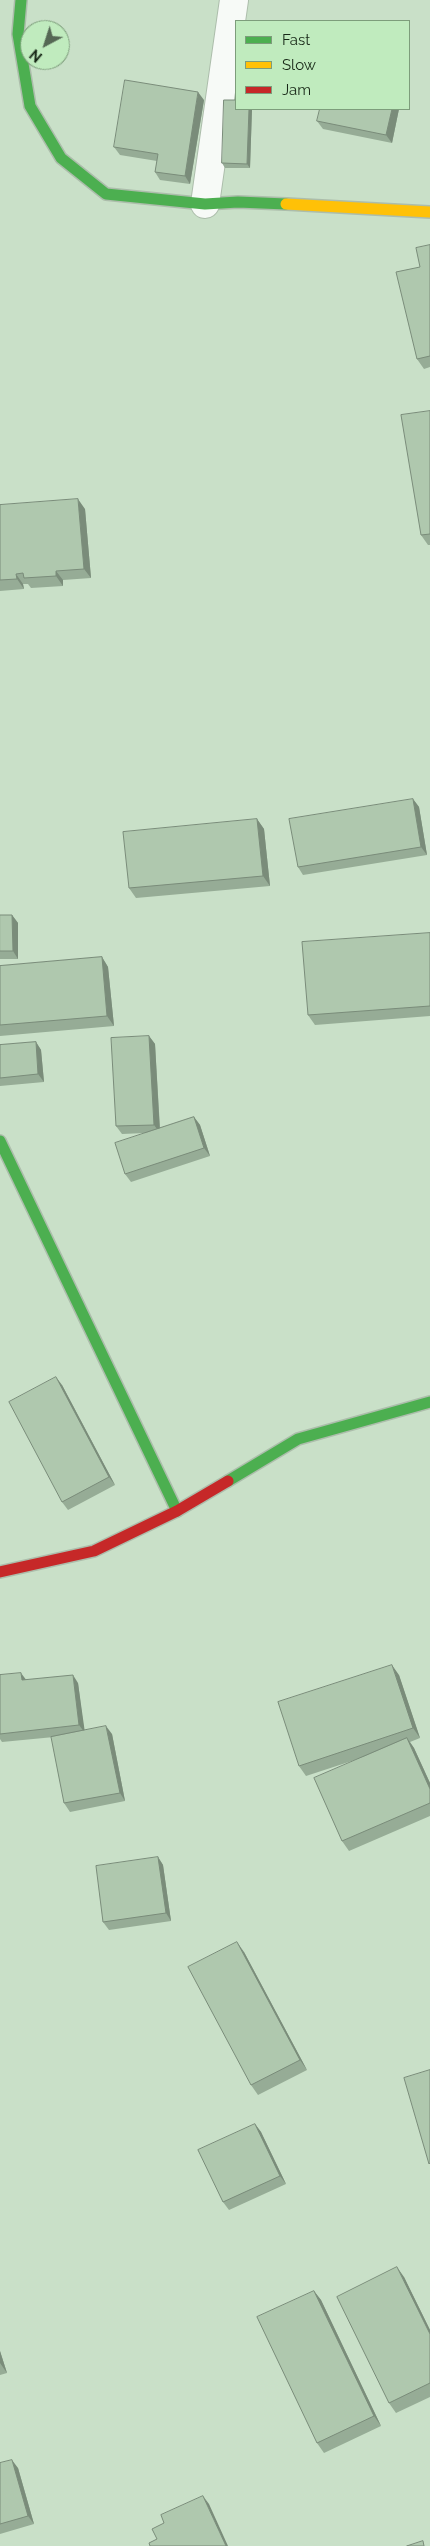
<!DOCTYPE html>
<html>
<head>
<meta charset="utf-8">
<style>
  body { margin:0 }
  #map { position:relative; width:430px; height:2546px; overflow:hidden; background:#c9e0c8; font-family:Raleway,sans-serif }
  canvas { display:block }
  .legend { position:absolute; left:235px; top:20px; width:175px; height:90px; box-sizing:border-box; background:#c0ebbe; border:1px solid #7d9d7b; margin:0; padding:6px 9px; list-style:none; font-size:15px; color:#182817 }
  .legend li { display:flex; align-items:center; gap:10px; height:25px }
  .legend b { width:25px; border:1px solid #7d9d7b }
  .north { position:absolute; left:20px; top:20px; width:50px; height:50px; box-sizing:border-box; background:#c0ebbe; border:1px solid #7d9d7b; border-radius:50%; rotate:220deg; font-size:14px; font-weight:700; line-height:20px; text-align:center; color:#182817 }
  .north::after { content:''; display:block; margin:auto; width:18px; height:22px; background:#566855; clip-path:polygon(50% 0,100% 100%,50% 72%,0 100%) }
</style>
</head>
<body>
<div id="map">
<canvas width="430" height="2546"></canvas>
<ul class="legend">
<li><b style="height:6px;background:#4caf50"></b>Fast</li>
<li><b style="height:6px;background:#ffc107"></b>Slow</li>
<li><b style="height:6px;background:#c62828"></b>Jam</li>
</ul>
<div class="north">N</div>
</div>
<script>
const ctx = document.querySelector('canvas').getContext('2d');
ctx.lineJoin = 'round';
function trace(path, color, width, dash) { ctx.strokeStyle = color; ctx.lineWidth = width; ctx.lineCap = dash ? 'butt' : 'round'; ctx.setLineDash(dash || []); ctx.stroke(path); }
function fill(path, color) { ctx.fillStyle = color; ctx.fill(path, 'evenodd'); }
const street = new Path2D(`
  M205,204L234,0`);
const fast = new Path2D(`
  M21,0L18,34L30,106L61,158L106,194L205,204L238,202L286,204
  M0,1141L177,1511
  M228,1481L298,1439L430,1402`);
const slow = new Path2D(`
  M286,204L430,212`);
const jam = new Path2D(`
  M0,1572L94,1551L177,1511L228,1481`);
trace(street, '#acbdab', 30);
trace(fast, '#acbdab', 14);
trace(slow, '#acbdab', 14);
trace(jam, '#acbdab', 14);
trace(street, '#f7faf7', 28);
trace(fast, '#4caf50', 11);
trace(slow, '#ffc107', 11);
trace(jam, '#c62828', 11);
fill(new Path2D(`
  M204,100L190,184L160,180L155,172L157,161L120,155L114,147Z
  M236,109H252L250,168H225L222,163Z
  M399,109L392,143L323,129L317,121Z
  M430,245V367L424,369L417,359L420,267Z
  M430,411V545H428L421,535Z
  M0,505L85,509L91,578L63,580V586L31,588L28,584H23L24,589L0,591Z
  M413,799L419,807L427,855L303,875L298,867Z
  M257,819L264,829L270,886L136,898L129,888Z
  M0,915H12L18,923V959H0Z
  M430,933V1016L315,1025L308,1015Z
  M102,957L108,967L114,1026L0,1036V966Z
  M149,1036L155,1044L160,1128L194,1117L200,1125L210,1156L131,1182L125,1174L145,1133L122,1134L116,1126Z
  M36,1042L41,1050L44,1082L0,1086V1045Z
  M62,1385L115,1485L68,1510L62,1502Z
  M0,1675L26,1680L78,1683L84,1731L112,1734L125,1801L70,1812L64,1803L54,1737L2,1742L0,1739Z
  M399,1675L420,1738L410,1742L414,1748L430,1783V1816L349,1851L342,1841L364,1757L306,1776L299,1766Z
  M158,1857L163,1865L171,1921L109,1930L103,1922Z
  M244,1952L307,2070L258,2095L251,2085Z
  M255,2124L261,2132L286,2184L229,2210L223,2202Z
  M404,2277L430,2330V2397L396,2413L389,2403Z
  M314,2291L321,2300L381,2426L324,2453L317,2443Z
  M0,2351L7,2373L0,2375Z
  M0,2463L18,2468L34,2524L0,2534Z`), '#96ac96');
fill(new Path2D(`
  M198,92L204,100L190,184L185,176Z
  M249,109H252L250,168L247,164Z
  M392,109H399L392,143L386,135Z
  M78,499L85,509L91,578L84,569Z
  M56,571L63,580V586L56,576Z
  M16,574L23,584L24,589L17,579Z
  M413,799L419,807L427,855L421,847Z
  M257,819L264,829L270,886L263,876Z
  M12,915L18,923V959L13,951Z
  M102,957L108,967L114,1026L107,1016Z
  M149,1036L155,1044L160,1133L154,1125Z
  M36,1042L41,1050L44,1082L38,1074Z
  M194,1117L200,1125L210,1156L204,1148Z
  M56,1377L62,1385L115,1485L109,1477Z
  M392,1665L399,1675L420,1738L413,1728Z
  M21,1673L27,1681L22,1680Z
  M73,1675L78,1683L85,1733L79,1725Z
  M106,1726L112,1734L125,1801L120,1793Z
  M407,1738L414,1748L430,1783V1789Z
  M158,1857L163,1865L171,1921L166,1913Z
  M237,1942L244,1952L307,2070L300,2060Z
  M255,2124L261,2132L286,2184L280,2176Z
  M397,2267L404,2277L430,2330V2334Z
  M314,2291L321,2300L381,2426L374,2416Z
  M0,2351L7,2373L0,2363Z
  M12,2460L18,2468L34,2524L28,2516Z
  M203,2496L209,2504L228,2546H226Z`), '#7a8c7a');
const building = new Path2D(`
  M125,80L198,92L185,176L155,172L158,154L114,147Z
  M224,100H236V109H249L247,164L222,163Z
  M320,109H392L386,135L317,121Z
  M430,245V356L417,359L396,272L420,267L416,248Z
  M430,411V534L421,535L401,415Z
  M78,499L84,569L56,571V576L24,578L23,573L16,574L17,579L0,580V505Z
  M413,799L421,847L298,867L289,819Z
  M257,819L263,876L129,888L123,832Z
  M0,915H12L13,951H0Z
  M430,933V1006L308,1015L302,942Z
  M102,957L107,1016L0,1025V966Z
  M149,1036L154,1125L116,1126L111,1038Z
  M36,1042L38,1074L0,1078V1045Z
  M194,1117L204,1148L125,1174L115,1143Z
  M56,1377L109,1477L62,1502L9,1402Z
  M392,1665L413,1728L299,1766L278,1702Z
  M21,1673L22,1680L73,1675L79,1725L0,1734V1675Z
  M106,1726L120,1793L64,1803L51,1737Z
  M407,1738L430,1789V1803L342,1841L314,1778Z
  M158,1857L166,1913L103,1922L96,1866Z
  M237,1942L300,2060L251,2085L188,1967Z
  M430,2070V2163L429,2164L404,2078Z
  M255,2124L280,2176L223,2202L198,2150Z
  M397,2267L430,2334V2383L389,2403L337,2297Z
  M314,2291L374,2416L317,2443L257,2317Z
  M12,2460L28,2516L0,2524V2463Z
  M203,2496L226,2546H150L149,2543L157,2539L152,2529L164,2523L161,2515Z
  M423,2541L424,2546H407Z`);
fill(building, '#afc8ae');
trace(building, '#7a8c7a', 1);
</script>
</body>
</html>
